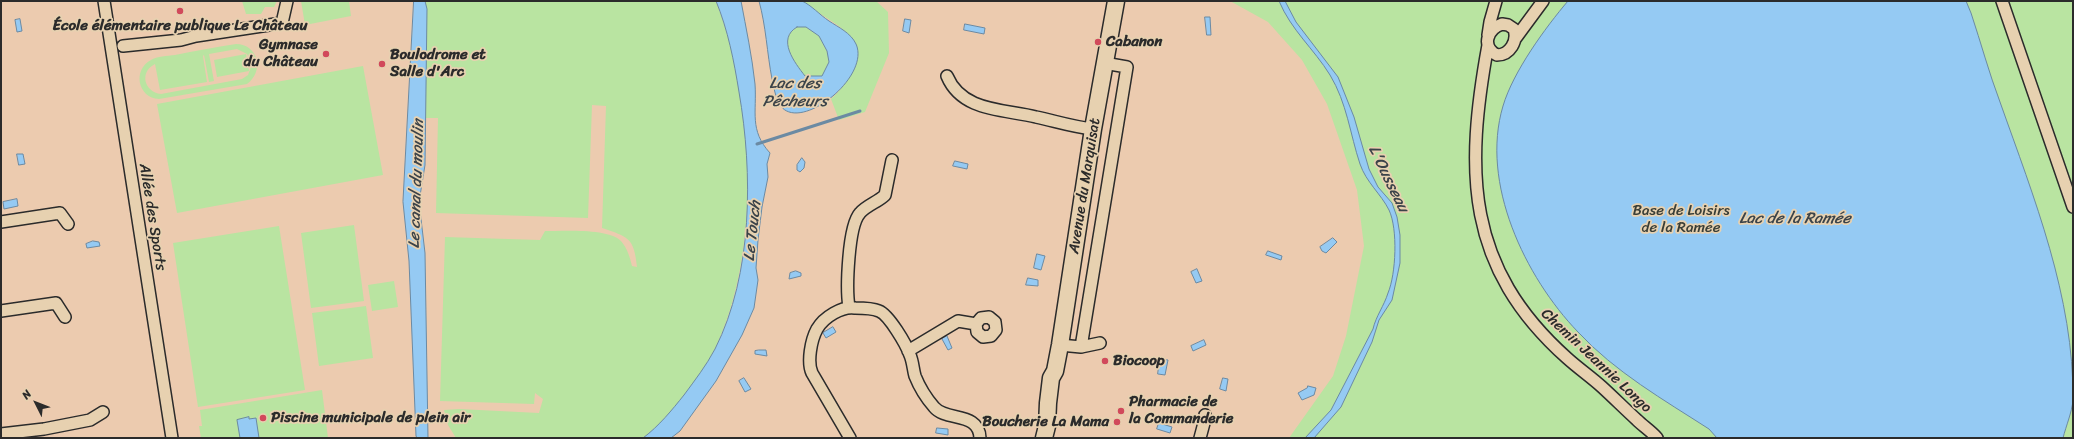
<!DOCTYPE html>
<html>
<head>
<meta charset="utf-8">
<style>
  body { margin:0 }
  #map { position:relative; width:2074px; height:439px; overflow:hidden; background:#eccbaf; font-family:Sriracha,sans-serif }
  canvas { display:block }
  .frame { position:absolute; inset:0; border:2px solid #2b2b2b; pointer-events:none }
  .north { position:absolute; left:16px; top:383px; width:40px; height:40px; -webkit-text-stroke:3px #e7d1b0; paint-order:stroke; rotate:312deg; font-size:11px; font-weight:700; line-height:16px; text-align:center; color:#2b2b2b }
  .north::after { content:''; display:block; margin:auto; width:14px; height:18px; background:#2b2b2b; clip-path:polygon(50% 0,100% 100%,50% 72%,0 100%) }
</style>
</head>
<body>
<div id="map">
<canvas width="2074" height="439"></canvas>
<div class="frame"></div>
<div class="north">N</div>
</div>
<script>
const ctx = document.querySelector('canvas').getContext('2d');
ctx.lineJoin = 'round';
function fill(path, color) { ctx.fillStyle = color; ctx.fill(path, 'evenodd'); }
function trace(path, color, width, dash) { ctx.strokeStyle = color; ctx.lineWidth = width; ctx.lineCap = dash ? 'butt' : 'round'; ctx.setLineDash(dash || []); ctx.stroke(path); }
function label(font, color, halo, rows, align = 'center') {
  ctx.font = font + ' Sriracha,sans-serif'; ctx.lineWidth = 3.5; ctx.setLineDash([]); ctx.textBaseline = 'middle'; ctx.strokeStyle = halo; ctx.fillStyle = color; for (const [text, x, y, turn = 0] of rows) {
    ctx.save(); ctx.translate(x, y); ctx.rotate((+turn || 0) * Math.PI / 180); ctx.textAlign = isNaN(turn) ? turn : align; if (halo) ctx.strokeText(text, 0, 0); ctx.fillText(text, 0, 0); ctx.restore();
  }
}
fill(new Path2D(`
  M242,1H277L274,7H265L261,14H246Z
  M301,1H349L351,16L305,25Z
  M426,1H716C755,100 762,252 715,349C705,368 692,385 679,402C668,415 656,428 643,438H456L448,425L444,410L459,409L539,413L543,399L535,393L534,404L440,401L445,237L540,240L545,231C563,231 609,228 621,241C627,248 630,257 632,266L637,267C634,237 628,237 602,228L606,106L592,105L588,218L436,213L438,118H425Z
  M801,1H876L888,12L889,53L865,112L839,120L831,99C841,90 849,79 855,67C869,34 822,18 801,1Z
  M1230,1H2073V438H1289L1333,376L1346,336L1364,246L1357,190L1327,104L1302,60L1268,22Z
  M797,27H806L819,36L827,51L829,62L822,76L805,77C795,63 776,39 797,27Z
  M236,44C258,44 265,71 247,84L159,99C138,98 132,70 151,60C157,56 167,56 175,55C195,51 215,47 236,44ZM237,49L247,54L252,64L248,75L242,79L161,94C144,92 139,72 155,64L160,90L207,82L203,56L204,55L209,82L214,81L209,54Z
  M246,54L249,71L217,77L214,60Z
  M363,66L383,175L177,213L157,104Z
  M354,225L364,301L311,308L301,233Z
  M279,226L305,390L198,407L173,243Z
  M394,281L398,307L372,311L368,285Z
  M366,306L373,358L319,366L312,313Z
  M322,390L328,438H201L199,426H202L200,410Z`), '#b9e4a1');
const water = new Path2D(`
  M414,1H425L427,9L425,165L419,202L425,253L428,438H417L416,436L409,261L403,202Z
  M716,1H741C746,28 752,56 755,84C757,112 749,130 770,153L767,164L768,177L762,207L758,240L756,268L758,280L754,308L742,335L716,381L680,431L671,438H643C659,426 672,410 684,395C695,380 706,366 715,349C753,274 753,173 739,92C734,61 728,30 716,1Z
  M759,1C767,1 796,0 802,1C811,5 820,15 829,21C838,27 851,33 856,44C871,77 799,134 780,105C775,97 774,87 772,79C767,53 766,26 759,1ZM797,27H806L819,36L827,51L829,62L822,76H805C795,63 776,39 797,27Z
  M1279,1H1285L1296,22L1338,77L1354,117L1369,169L1378,187L1392,203L1397,217L1400,235V263L1392,300L1379,320L1372,342L1341,407L1314,438H1305L1331,410L1373,329C1376,316 1384,306 1388,293C1396,274 1398,229 1389,210C1381,194 1366,182 1360,164C1350,134 1347,103 1330,75C1314,49 1291,30 1279,1Z
  M1568,1H1966L1971,13C1981,43 1989,73 2000,102C2034,198 2074,297 2073,400C2072,412 2066,426 2063,438H1717L1709,429C1664,400 1615,372 1578,332C1525,277 1480,183 1503,106C1513,72 1545,28 1568,1Z
  M1205,17H1210L1211,35H1207Z
  M20,19L22,31L17,32L15,20Z
  M905,19L911,20L909,33L903,31Z
  M965,24L985,28L984,34L964,30Z
  M17,154H23L25,164L19,165Z
  M802,158L805,162L804,168L800,172L797,170V165Z
  M955,161L968,164L967,169L953,166Z
  M17,199L18,206L4,209L3,202Z
  M1333,238L1337,242L1326,253L1322,251L1320,247Z
  M93,241L99,242L100,246L87,248L86,244Z
  M1268,251L1282,256L1281,260L1266,255Z
  M1037,254L1045,256L1041,270L1034,268Z
  M1197,269L1202,281L1196,283L1191,272Z
  M796,271L801,273V276L789,279L790,273Z
  M1028,278L1038,280V286L1026,285Z
  M833,327L836,332L826,338L823,333Z
  M947,336L952,348L948,350L942,339Z
  M1204,340L1206,345L1193,351L1191,346Z
  M759,350H766L767,356L755,354V351Z
  M1160,359L1168,360L1165,375L1158,374Z
  M744,378L751,389L745,392L739,381Z
  M1223,378L1228,379L1226,391L1220,389Z
  M1308,386L1316,388L1314,395L1302,400L1298,393L1307,388Z
  M249,417V419L256,418L259,438H240L237,420Z
  M1159,423L1172,427L1170,433L1157,429Z
  M937,428L948,429V435L936,433Z`);
fill(water, '#95caf3');
trace(water, '#6b8aa3', 1);
trace(new Path2D(`
  M757,144L860,111`), '#6b8aa3', 3);
const street = new Path2D(`
  M104,1L172,438
  M2002,1L2073,207
  M1502,24L1508,25L1514,29C1518,41 1510,55 1497,55C1481,47 1487,29 1502,24Z
  M1488,35L1490,22L1496,1
  M1515,39L1543,1
  M1488,45C1465,171 1465,267 1567,358C1578,368 1591,377 1602,387C1614,398 1625,409 1637,420C1643,426 1651,431 1657,438
  M123,46L181,40L196,36L282,23L287,1
  M947,76C962,112 1004,109 1036,117C1055,121 1073,127 1093,129
  M1,222L60,213L68,224
  M849,307C846,289 848,226 860,213C867,205 878,202 885,195L892,160
  M1,311L56,303L65,317
  M1060,345L1081,347L1100,343
  M1081,347L1127,67L1104,63
  M908,351L958,321L976,324L977,332L983,337L991,336L996,330L995,322L989,317L981,318L976,324
  M1,434L44,429L90,420L103,412
  M850,438L812,373C807,362 811,340 817,329C824,317 842,306 855,308C862,308 872,308 879,311C889,315 906,344 910,355C913,362 913,369 915,376C919,386 927,399 934,407C946,422 979,411 980,438
  M1200,438L1204,423L1205,415`);
const secondary = new Path2D(`
  M1044,438L1047,426L1048,403L1051,378L1055,371L1060,345L1093,129L1116,1`);
trace(street, '#2b2b2b', 14);
trace(secondary, '#2b2b2b', 19);
trace(street, '#e7d1b0', 11);
trace(secondary, '#e7d1b0', 16);
for (const [x, y, r, color] of [
  [180,11,4,"#d1495b"],
  [1098,42,4,"#d1495b"],
  [326,54,4,"#d1495b"],
  [382,64,4,"#d1495b"],
  [1105,361,4,"#d1495b"],
  [1121,411,4,"#d1495b"],
  [263,418,4,"#d1495b"],
  [1117,422,4,"#d1495b"]
]) { const dot = new Path2D(); dot.arc(x, y, r, 0, 2 * Math.PI); ctx.fillStyle = color; ctx.fill(dot); trace(dot, '#e7d1b0', 1.5); }
label('bold 15px', '#2b2b2b', '#e7d1b0', [
  ["École élémentaire publique Le Château",180,26,"center"],
  ["Cabanon",1106,42],
  ["Gymnase",318,45,"right"],
  ["du Château",318,62,"right"],
  ["Boulodrome et",390,55],
  ["Salle d'Arc",390,72],
  ["Biocoop",1113,361],
  ["Pharmacie de",1129,402],
  ["la Commanderie",1129,419],
  ["Piscine municipale de plein air",271,418],
  ["Boucherie La Mama",1109,422,"right"]
], 'left');
label('15px', '#2b2b2b', '#e7d1b0', [
  ["Avenue du Marquisat",1085,186,-81],
  ["Allée des Sports",152,217,81],
  ["Chemin Jeannie Longo",1596,361,43]
]);
label('15px', '#393e37', '#e7d1b0', [
  ["Base de Loisirs",1681,211],
  ["de la Ramée",1681,228]
]);
label('italic 16px', '#3b4349', '#e7d1b0', [
  ["Lac des",795,84],
  ["Pêcheurs",795,102],
  ["L'Ousseau",1388,179,64],
  ["Le canal du moulin",417,184,-88],
  ["Lac de la Ramée",1795,219],
  ["Le Touch",753,231,-84]
]);
</script>
</body>
</html>
